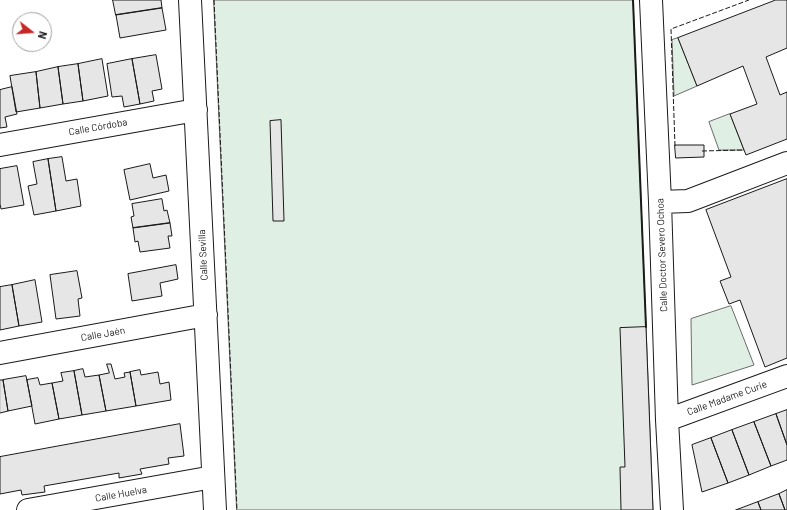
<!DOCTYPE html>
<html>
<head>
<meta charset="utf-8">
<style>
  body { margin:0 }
  #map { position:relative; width:787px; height:510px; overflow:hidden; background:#fff; font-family:Barlow,sans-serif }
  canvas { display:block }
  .north { position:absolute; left:12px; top:12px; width:40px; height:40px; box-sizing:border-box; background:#fff; border:1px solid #a3a3a3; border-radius:50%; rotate:107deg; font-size:11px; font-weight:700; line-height:16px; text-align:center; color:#1a1a1a }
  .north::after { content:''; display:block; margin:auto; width:14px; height:18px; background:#c62828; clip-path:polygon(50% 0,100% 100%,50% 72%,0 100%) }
</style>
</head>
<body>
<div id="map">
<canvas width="787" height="510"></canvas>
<div class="north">N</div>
</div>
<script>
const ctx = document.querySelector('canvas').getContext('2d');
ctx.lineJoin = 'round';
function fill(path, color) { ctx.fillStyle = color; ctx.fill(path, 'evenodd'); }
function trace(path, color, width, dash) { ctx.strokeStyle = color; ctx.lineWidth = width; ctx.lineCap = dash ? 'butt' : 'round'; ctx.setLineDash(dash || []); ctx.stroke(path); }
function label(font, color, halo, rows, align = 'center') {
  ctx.font = font + ' Barlow,sans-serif'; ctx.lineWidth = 3; ctx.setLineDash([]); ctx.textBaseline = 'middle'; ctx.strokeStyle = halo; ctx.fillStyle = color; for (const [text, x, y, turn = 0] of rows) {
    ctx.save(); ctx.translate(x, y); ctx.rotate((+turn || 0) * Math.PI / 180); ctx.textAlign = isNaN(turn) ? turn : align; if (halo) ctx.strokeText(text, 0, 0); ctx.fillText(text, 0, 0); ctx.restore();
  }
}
const green = new Path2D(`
  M214,0H633L646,327L653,510H237Z
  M678,38L697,86L674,96L672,40Z
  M730,114L744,150H719L709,122Z
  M731,306L754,365L692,385L691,319Z`);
fill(green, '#e0efe3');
trace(green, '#6a6a6a', 1);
const building = new Path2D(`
  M113,0H161L162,8L116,15Z
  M776,0H787V48L766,57L780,95L787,92V139L746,155L730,114L757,104L743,66L697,86L678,38Z
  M162,8L166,30L120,38L116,15Z
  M156,55L162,89L152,91L154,101L140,104L132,59Z
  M102,59L108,96L83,101L78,64Z
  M132,59L140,104L124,107L122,96L112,97L107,64Z
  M78,64L83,101L63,104L58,67Z
  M58,67L63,104L40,108L36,72Z
  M36,72L40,108L16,112L10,76Z
  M12,87L17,114L5,117L7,127L0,128V90Z
  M281,120L284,221H273L270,121Z
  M675,145H704V157L676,158Z
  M62,157L66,181L77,179L81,206L56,211L48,159Z
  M48,159L56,211L34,215L28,186L37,184L33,162Z
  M150,164L153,178L166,175L169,191L130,200L124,170Z
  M17,166L24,205L1,209L0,204V169Z
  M787,179V358L765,367L740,300L729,304L720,281L731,277L706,210Z
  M162,199L164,211L167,210L170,223L133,228L131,217L134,216L132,204Z
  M170,223L172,236H168L170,248L140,252L138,241L135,242L133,228Z
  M176,265L178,279L160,283L162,296L132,301L128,274Z
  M77,271L82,298L78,299L80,316L56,319L50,275Z
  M35,280L42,322L19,326L12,285Z
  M12,285L19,326L0,330V287Z
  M646,327L653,510H621L620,467H625L620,328Z
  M107,364H111L115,379L125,377L124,373L130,372L136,406L106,411L99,375L109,373Z
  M83,369L85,377L99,375L106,411L82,415L74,371Z
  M140,370L141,375L158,372L160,384L169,382L171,400L136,406L130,372Z
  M74,371L82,415L59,419L52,383L63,381L61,373Z
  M26,376L32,406L8,411L3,380Z
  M38,378L40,385L52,383L59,419L35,424L27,380Z
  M0,380H3L8,411L0,413Z
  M787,410V445L776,414Z
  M776,414L787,445V460L771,466L754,422Z
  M754,422L771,466L749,475L732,430Z
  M180,424L184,456L168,458L169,464L140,469L142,474L119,478V473L44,486L45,492L22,495L21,490L0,494V457Z
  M732,430L749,475L728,483L711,438Z
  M711,438L728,483L702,492L692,445Z
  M787,490V510H785L779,494Z
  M779,494L785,510H761L758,502Z
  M758,502L761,510H736Z`);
fill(building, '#e6e6e6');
trace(building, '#1a1a1a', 1);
const minor = new Path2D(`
  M190,0L215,510
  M651,0L660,202L667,420L672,510
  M0,145L196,110
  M660,202L688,201L787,163
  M0,353L206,315
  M667,420L787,376
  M28,510L213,477`);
trace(minor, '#1a1a1a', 24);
trace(minor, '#fff', 22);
trace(new Path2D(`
  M214,0L237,510
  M675,146L671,29L749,0
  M702,151L744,150`), '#1a1a1a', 1, [5, 2]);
trace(new Path2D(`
  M633,0L646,327`), '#1a1a1a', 2);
label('10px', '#1a1a1a', '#fff', [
  ["Calle Córdoba",98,127,-10],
  ["Calle Sevilla",203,255,-93],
  ["Calle Doctor Severo Ochoa",662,255,-92],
  ["Calle Jaén",103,334,-10],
  ["Calle Madame Curie",727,398,-20],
  ["Calle Huelva",121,494,-10]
]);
</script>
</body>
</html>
